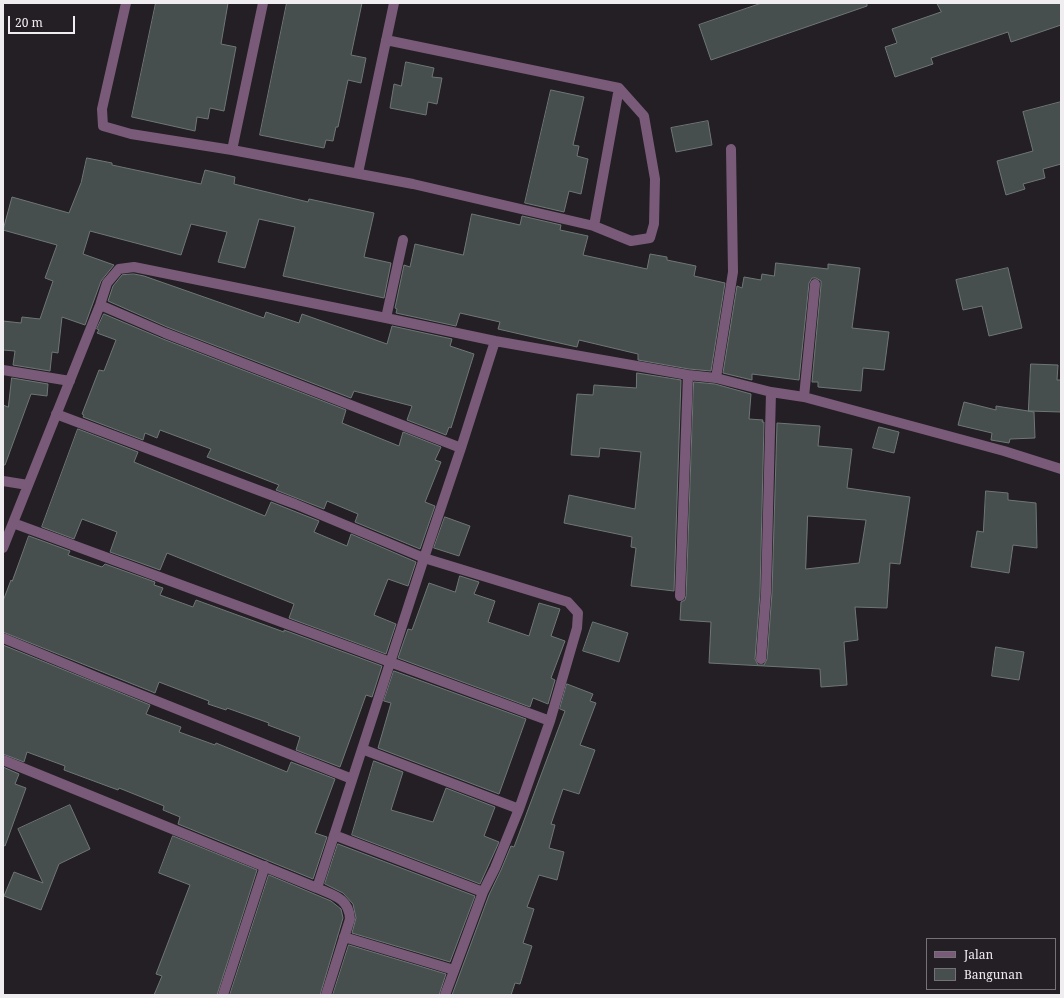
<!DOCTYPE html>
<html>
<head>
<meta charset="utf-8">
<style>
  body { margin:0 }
  #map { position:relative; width:1064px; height:998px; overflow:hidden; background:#241f24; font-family:"Noto Serif",serif }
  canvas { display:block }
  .frame { position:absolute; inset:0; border:4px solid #f0edf0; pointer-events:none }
  .legend { position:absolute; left:926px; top:938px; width:130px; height:52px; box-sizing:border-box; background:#241f24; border:1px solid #767176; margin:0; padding:5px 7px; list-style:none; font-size:12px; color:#f0edf0 }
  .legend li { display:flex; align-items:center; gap:8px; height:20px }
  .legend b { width:20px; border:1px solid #767176 }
  .scale { position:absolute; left:8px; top:16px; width:67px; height:18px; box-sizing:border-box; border:2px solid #f0edf0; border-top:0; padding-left:5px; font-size:12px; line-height:14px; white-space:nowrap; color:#f0edf0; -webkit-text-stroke:3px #241f24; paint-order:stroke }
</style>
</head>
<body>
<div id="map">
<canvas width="1064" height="998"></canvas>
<div class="frame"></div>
<ul class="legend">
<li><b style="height:5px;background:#795b79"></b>Jalan</li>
<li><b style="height:11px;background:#464f4d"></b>Bangunan</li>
</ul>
<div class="scale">20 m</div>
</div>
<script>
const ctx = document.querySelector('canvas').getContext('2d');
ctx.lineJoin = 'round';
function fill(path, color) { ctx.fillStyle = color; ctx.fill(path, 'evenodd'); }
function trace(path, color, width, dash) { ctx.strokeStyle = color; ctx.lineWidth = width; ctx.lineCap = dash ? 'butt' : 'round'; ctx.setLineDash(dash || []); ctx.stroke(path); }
const building = new Path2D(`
  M156,3H228L221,44L236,47L224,111L210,108L208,119L197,117L195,131L132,117Z
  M287,3H362L351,55L366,58L361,83L348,80L338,127H336L333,141L326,140L324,148L260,135Z
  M762,3H867V6L711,60L699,25Z
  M937,3H1061V25L1011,42L1008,32L931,58L933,64L895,77L885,47L897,43L892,29L941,12Z
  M406,62L434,68L432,77L442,78L437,104L428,102L426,115L390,108L394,84L401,86Z
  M551,90L584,97L573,145L579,146L577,156L588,159L581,194L569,191L564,212L525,203Z
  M1061,102V164L1043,169L1045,178L1023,184L1025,189L1006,195L997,161L1033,151L1023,112Z
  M708,121L712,145L676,152L671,128Z
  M87,158L112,163V165L201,184L205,170L235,177L234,184L308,202L309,199L374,213L364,257L391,263L384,298L283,276L295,227L259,219L245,268L218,262L227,232L191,224L181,255L90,231L83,254L114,265L101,281L85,325L62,317L58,353L52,352L50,371L13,365L15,351L3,350V321L21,323L22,317L40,319L53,281L45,278L57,245L3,230L12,197L69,213L81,183Z
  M472,214L520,225L522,216L561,225L560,230L588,236L583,255L647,269L650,254L667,257V260L696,266L694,276L725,283L711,371L689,369L638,360V354L579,340L577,347L498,329L500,322L460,313L456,326L396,313L397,309L395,308L404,265L410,267L415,244L463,255Z
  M776,263L828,269V264L860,268L852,328L889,332L884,370L863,368L861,391L818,387V382H812L821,285V281L816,278H812L809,283L799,380L752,374V380L723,373L737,286L742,288L744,277L761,280L762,274L774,276Z
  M1008,268L1022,328L989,336L982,306L963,310L956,280Z
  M134,274L144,276L264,318L266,312L299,323L302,314L387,344L392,326L452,339L450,346L474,354L451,428L449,427L446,435L407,420L412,406L354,391L351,398L167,327L108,301L113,286L122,275Z
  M104,314L163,339L346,410L342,423L399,446L403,432L441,447L435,460L441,462L425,502L435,506L420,549L355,522L358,514L327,501L324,509L276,490L279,485L207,457L211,449L160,430L157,438L145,433L143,440L83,417L84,415L82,414L99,370L104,371L116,340L97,333L99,330L97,329Z
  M1031,364L1058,365L1057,380H1061V412L1028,411L1034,412L1035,438L1010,439L1009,443L991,440L992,433L958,425L964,402L996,410V406L1028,411Z
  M637,373L681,380L674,591L631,586L636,548L631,547L632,537L564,523L569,495L635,509L641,452L600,448L599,457L571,455L577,394L593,395L594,385L636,388Z
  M12,378L48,384L47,396L31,394L5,465H3V405L8,407Z
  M694,382L715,384L751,394L749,419L763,420L762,422H764L760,593L755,659L758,665H764L767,659L772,593L777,423L820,426L818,446L852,449L847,488L910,497L900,564L890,563L887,608L855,607L858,640L844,642L847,685L821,687L820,669L709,663L711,622L680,620L681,602L685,600L686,596ZM808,516L866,520L859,563L806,569Z
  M879,427L899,432L894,453L873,448Z
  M78,429L138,452L134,462L265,516L271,502L319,521L314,532L347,546L351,534L416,562L408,586L388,579L374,615L396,624L386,654L289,618L294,604L167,553L160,570L110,552L117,532L82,519L74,539L42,527Z
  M986,491L1008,493V500L1036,503L1037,548L1013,545L1009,573L971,567L977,531L983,532Z
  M445,517L470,526L459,556L434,548Z
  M29,536L70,551L68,555L102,567L105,564L155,582L154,585L163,588L160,595L193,607L196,600L284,632V630L382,666L372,697L366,695L340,767L296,750L300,737L268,725L269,723L227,708L226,710L208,704L209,701L159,682L155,693L3,632V601L11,580L12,581Z
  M460,576L479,582L474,594L495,601L488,622L529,636L539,603L560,609L551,636L565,641L551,678L555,680L548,704L533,698L530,707L398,658L408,629L412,630L429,583L455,592Z
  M593,622L628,633L619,662L583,651Z
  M3,645L150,705L146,714L181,727L179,732L215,745L216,743L287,772L291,762L335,779L315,833L327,837L313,879L178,824L180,817L163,810L164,806L119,788L118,790L64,770L65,766L27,752L24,762L3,754Z
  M996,647L1024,652L1019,680L992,676Z
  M394,671L526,719L499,794L378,748L391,703L384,701Z
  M567,684L593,694L590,701L596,703L580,745L595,750L579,794L563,789L551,824L555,825L549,848L564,852L557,880L539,875L527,907L534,909L523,943L532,946L520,984L515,983L511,995H452L489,895L501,870L511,846L514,847L565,711L560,709Z
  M374,761L403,772L391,810L433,822L446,788L495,807L484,836L499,842L480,884L352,835Z
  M3,767L19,774L15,784L26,788L5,846L3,845Z
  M70,805L90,849L59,864L41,910L4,896L14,872L43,883L18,829Z
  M173,836L257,870L217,995H154L162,976L156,974L190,885L159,873Z
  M338,844L475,896L450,962L352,933L356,918L353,904L343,893L325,884Z
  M269,875L331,901L341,909L343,918L320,995H230Z
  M349,945L446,974L439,995H333Z`);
fill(building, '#464f4d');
trace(building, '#6d7775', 1);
trace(new Path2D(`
  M126,3L102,109L103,126L131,134L232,150L413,184L594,226L631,241L650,238L654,224L655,179L644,116L619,88
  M386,40L619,88L594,226
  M232,150L263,3
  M358,173L394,3
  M100,305L165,333L461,448
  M386,318L403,240
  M3,370L70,381
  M716,378L733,272L731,149
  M804,397L815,284
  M56,414L295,504L424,558L568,602L578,613L577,628L550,721L519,809L495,868L483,892L445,995
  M3,481L28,485
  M13,523L550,721
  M3,548L100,305L107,283L119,269L134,267L386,318L495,341L688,375L716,378L771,392L804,397L1004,451L1061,469
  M680,596L688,375
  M3,638L99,678L352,779
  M761,659L766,593L771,392
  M362,749L519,809
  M3,760L317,888C333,895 349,898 350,919L326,995
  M334,835L483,892
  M317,888L424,558L461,448L495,341
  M344,937L454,970
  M223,995L265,866`), '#795b79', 10);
</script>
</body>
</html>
